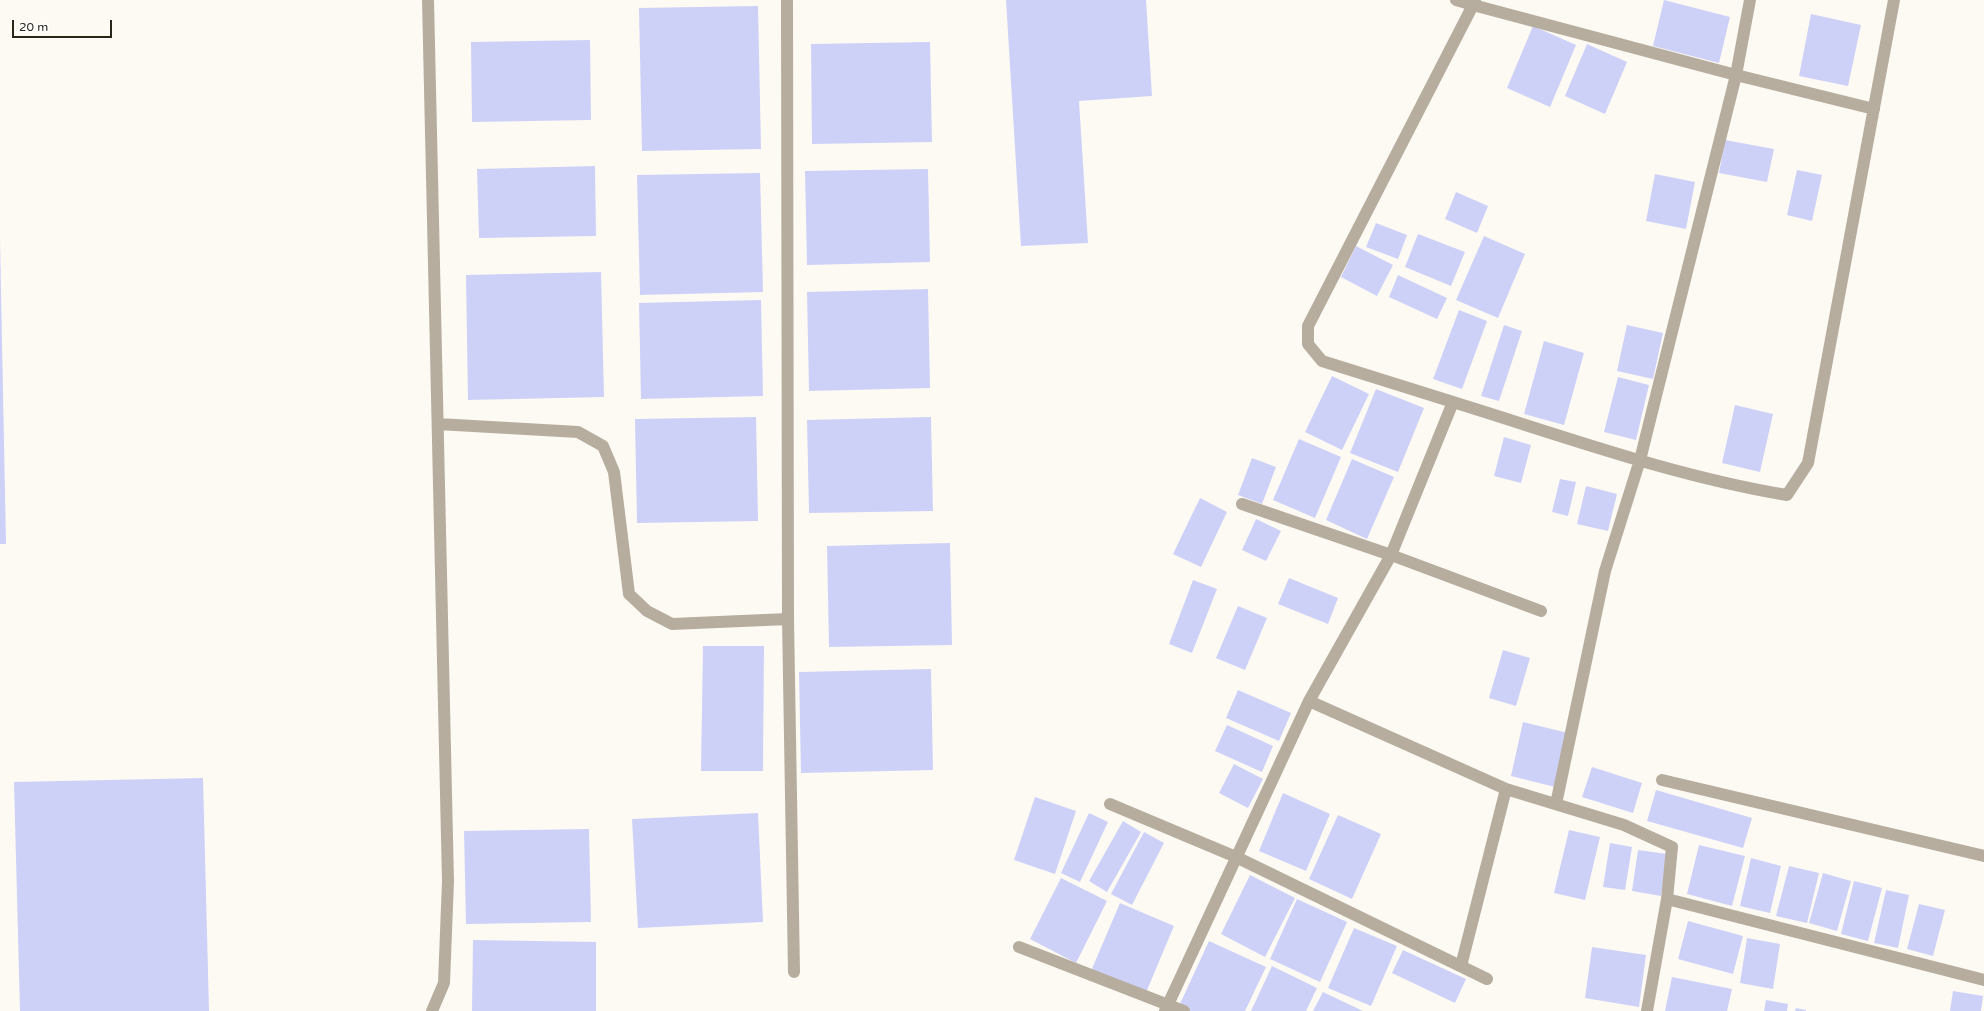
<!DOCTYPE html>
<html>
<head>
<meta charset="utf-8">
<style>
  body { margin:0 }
  #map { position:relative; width:1984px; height:1011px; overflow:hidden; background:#fdfaf4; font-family:"Varela Round",sans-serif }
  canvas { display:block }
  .scale { position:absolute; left:12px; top:20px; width:100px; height:18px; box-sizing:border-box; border:2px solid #292518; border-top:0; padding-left:5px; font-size:12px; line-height:14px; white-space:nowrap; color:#292518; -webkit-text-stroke:3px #fff; paint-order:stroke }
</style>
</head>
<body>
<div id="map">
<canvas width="1984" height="1011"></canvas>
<div class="scale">20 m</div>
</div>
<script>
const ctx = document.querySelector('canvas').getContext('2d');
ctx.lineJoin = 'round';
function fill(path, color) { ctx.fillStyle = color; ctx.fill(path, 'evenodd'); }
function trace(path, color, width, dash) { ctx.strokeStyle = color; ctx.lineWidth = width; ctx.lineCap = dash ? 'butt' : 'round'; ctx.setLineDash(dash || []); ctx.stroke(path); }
fill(new Path2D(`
  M1006,0H1146L1152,96L1079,101L1088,243L1021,246Z
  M1664,0L1730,17L1719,63L1653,46Z
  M758,6L761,149L642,151L639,8Z
  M1811,14L1861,25L1848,86L1799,76Z
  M1533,26L1576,45L1550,107L1507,88Z
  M590,40L591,120L472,122L471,42Z
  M930,42L932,142L812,144L811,44Z
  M1587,44L1627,62L1605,114L1565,96Z
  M1725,140L1774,149L1767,182L1719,173Z
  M595,166L596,236L479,238L477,169Z
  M928,169L930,262L807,265L805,171Z
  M1797,170L1822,175L1812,221L1787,215Z
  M760,173L763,292L640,295L637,175Z
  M1655,174L1695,182L1686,229L1646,221Z
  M1456,192L1488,206L1477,233L1445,219Z
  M1376,223L1407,235L1398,259L1366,247Z
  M1418,234L1465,252L1451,286L1405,267Z
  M1484,236L1525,254L1498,318L1456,300Z
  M0,239L6,544H0Z
  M1356,246L1393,265L1377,296L1341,277Z
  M601,272L604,397L468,400L466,275Z
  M1398,275L1447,298L1437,319L1389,297Z
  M928,289L930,388L809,391L807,292Z
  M761,300L763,396L641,399L639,303Z
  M1459,310L1487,321L1462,389L1433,379Z
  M1504,325L1522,331L1499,401L1481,396Z
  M1627,325L1663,333L1653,379L1617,371Z
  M1544,341L1584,353L1564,425L1524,414Z
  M1332,376L1369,394L1342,450L1305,432Z
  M1618,377L1649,385L1636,440L1604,432Z
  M1376,389L1424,408L1398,472L1350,453Z
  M1735,405L1773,414L1760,472L1722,463Z
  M756,417L758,521L637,523L635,419Z
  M931,417L933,511L809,513L807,420Z
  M1504,437L1531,445L1521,483L1494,476Z
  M1299,439L1341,457L1315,518L1273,500Z
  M1252,458L1276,467L1262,504L1238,495Z
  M1352,459L1394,477L1367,539L1326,520Z
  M1560,479L1576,482L1568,516L1552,512Z
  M1586,486L1617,494L1608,531L1577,524Z
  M1200,498L1227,512L1201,567L1173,554Z
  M1256,519L1281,531L1266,561L1242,550Z
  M950,543L952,645L829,647L827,546Z
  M1289,578L1338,598L1328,624L1278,604Z
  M1193,580L1217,589L1192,653L1169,644Z
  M1238,606L1267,618L1245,670L1216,658Z
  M703,646H764L763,771H701Z
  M1503,650L1530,658L1516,706L1489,698Z
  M931,669L933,770L801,773L799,672Z
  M1238,690L1291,713L1279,741L1226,718Z
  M1523,722L1568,733L1555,787L1511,776Z
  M1227,725L1273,746L1262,772L1215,751Z
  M1234,764L1263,779L1248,808L1219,793Z
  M1592,767L1642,783L1633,813L1582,797Z
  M203,778L209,1011H20L14,782Z
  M1656,790L1752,818L1743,848L1647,821Z
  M1283,793L1330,814L1306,871L1259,851Z
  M1035,797L1076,811L1055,874L1014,860Z
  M758,813L763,922L638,928L632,819Z
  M1089,813L1108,822L1080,882L1061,873Z
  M1338,815L1381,834L1352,899L1309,879Z
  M1123,821L1141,832L1107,892L1089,881Z
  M589,829L591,922L466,924L464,831Z
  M1569,830L1600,837L1585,900L1554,893Z
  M1144,832L1164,843L1132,905L1111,894Z
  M1610,843L1632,847L1625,890L1603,887Z
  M1699,845L1745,856L1732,906L1687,894Z
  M1638,850L1667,854L1661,896L1632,891Z
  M1751,858L1781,866L1770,913L1740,906Z
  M1789,866L1819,873L1807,923L1776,916Z
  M1823,873L1851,881L1837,931L1809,923Z
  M1250,875L1295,898L1265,957L1221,934Z
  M1061,878L1107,901L1076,963L1030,939Z
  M1854,881L1882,888L1868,941L1841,934Z
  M1886,890L1909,895L1898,948L1874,943Z
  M1297,899L1347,922L1320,982L1270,959Z
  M1120,903L1174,926L1145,995L1091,971Z
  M1919,904L1945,910L1933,956L1907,949Z
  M1688,921L1743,936L1733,974L1678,959Z
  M1354,928L1397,946L1371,1006L1328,988Z
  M1747,938L1780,944L1773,989L1740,983Z
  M473,940L596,942V1011H472Z
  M1209,941L1266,967L1245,1011H1190L1179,1006Z
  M1592,947L1646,955L1639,1007L1585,998Z
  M1403,950L1466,979L1455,1003L1392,973Z
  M1272,966L1317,988L1306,1011H1251Z
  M1672,977L1732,989L1727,1011H1665Z
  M1953,991L1983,996L1981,1011H1950Z
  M1323,992L1363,1011H1313Z
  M1766,1000L1788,1004L1787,1011H1764Z
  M1796,1008L1806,1010V1011H1795Z`), '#ced1f7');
trace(new Path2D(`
  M428,0L448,881L444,983L432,1011
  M1475,0L1473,5L1736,75L1874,109
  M1453,402C1563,436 1673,476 1787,495L1808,463L1894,0
  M438,424L578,432L603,446L614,472L629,594L647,611L672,624L788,619L787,0
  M1242,504L1391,555L1541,611
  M788,619L794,972
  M1309,701L1506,789L1624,825L1672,847L1667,899
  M1662,780L1984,856
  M1110,804L1236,857L1487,979
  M1556,804L1605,571L1640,460L1736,75L1750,0
  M1019,947L1184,1011
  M1461,966L1506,789
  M1165,1011L1309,701L1391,555L1453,402L1322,361L1308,344V326L1473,5L1456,0
  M1647,1011L1667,899L1984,980`), '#b7ad9f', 12);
</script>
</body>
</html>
